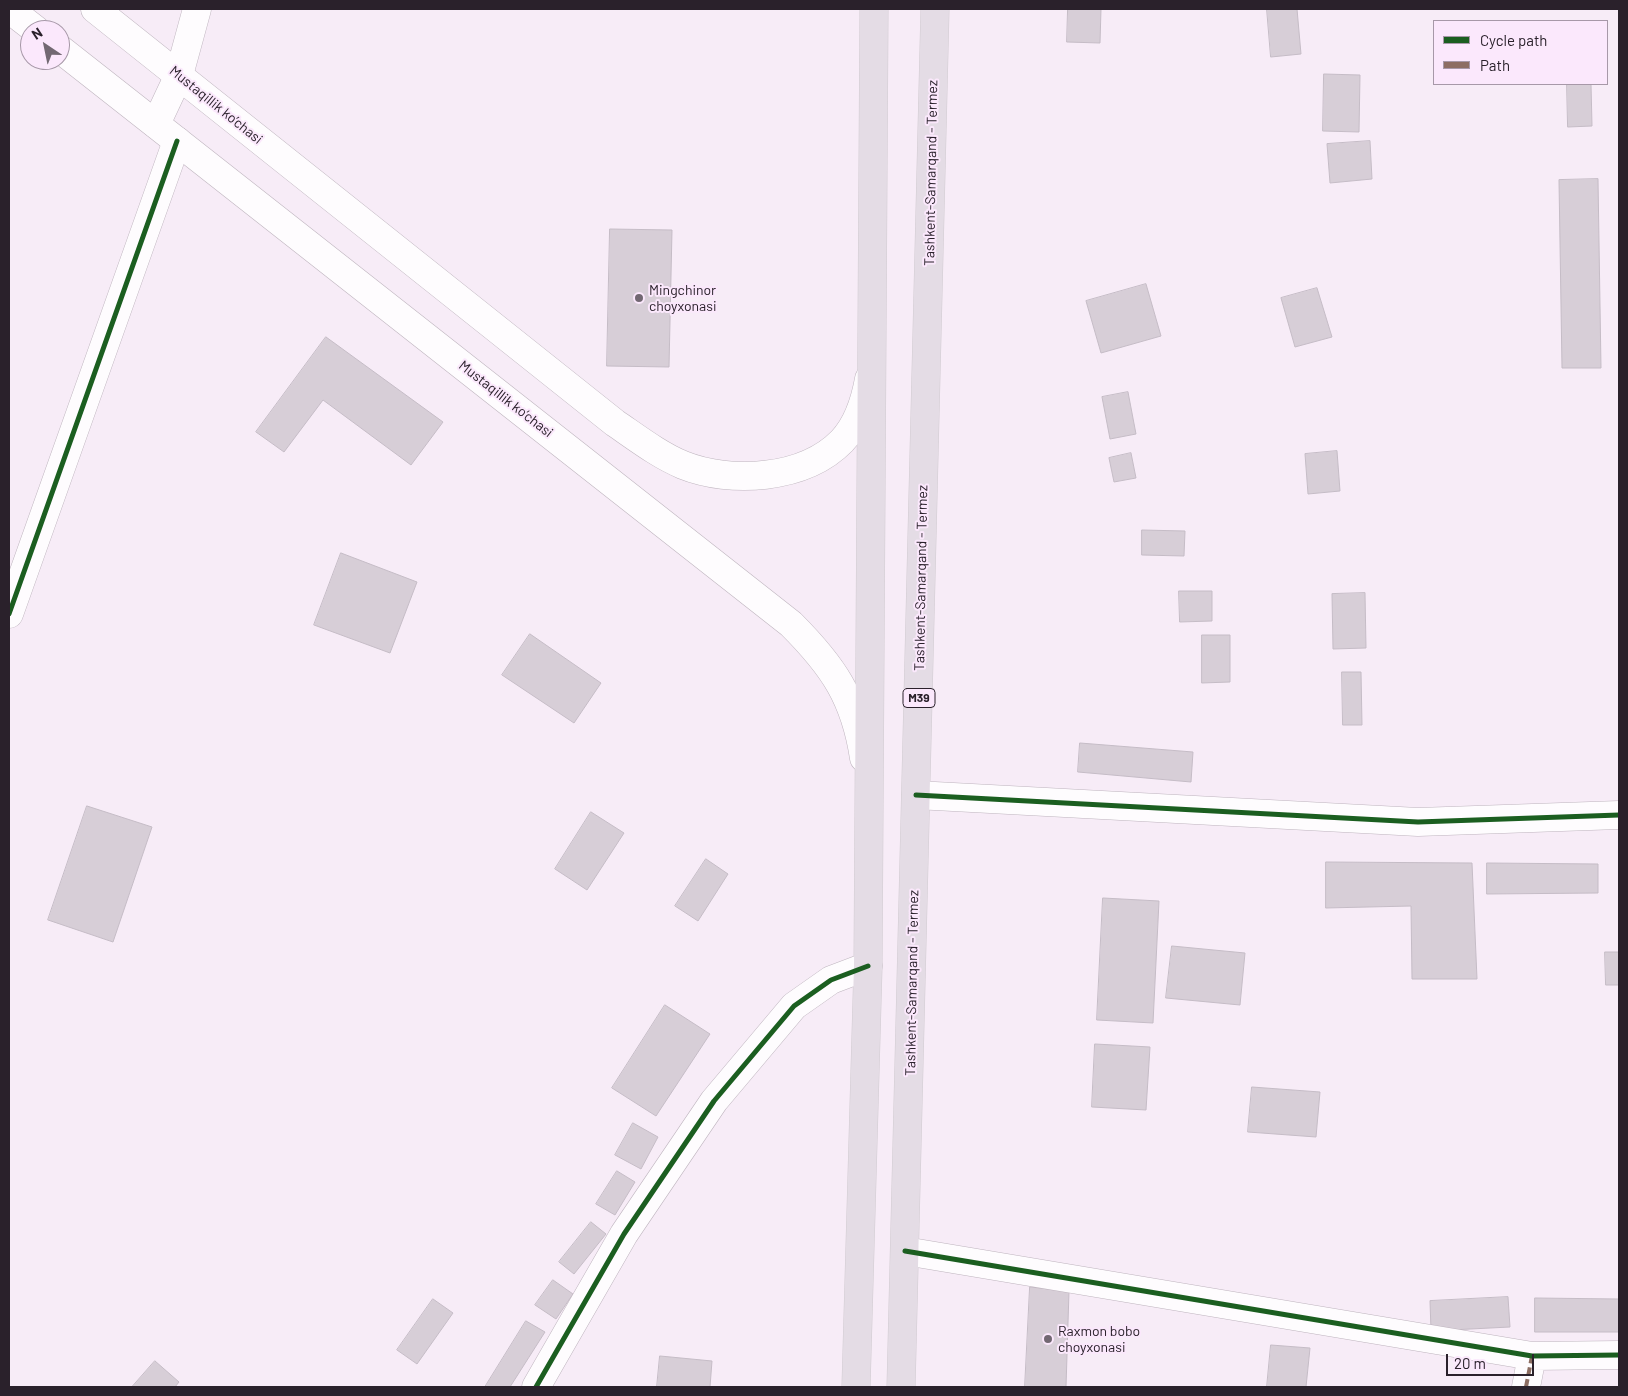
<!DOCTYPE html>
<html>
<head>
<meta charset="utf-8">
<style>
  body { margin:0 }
  #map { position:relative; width:1628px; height:1396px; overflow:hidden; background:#f7ecf7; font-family:Barlow,sans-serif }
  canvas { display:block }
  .frame { position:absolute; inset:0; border:10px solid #2a212b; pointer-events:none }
  .legend { position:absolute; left:1433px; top:20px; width:175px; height:65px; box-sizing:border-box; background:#fbe8fc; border:1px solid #a798a8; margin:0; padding:6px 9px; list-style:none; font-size:15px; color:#2a212b }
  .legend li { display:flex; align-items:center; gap:10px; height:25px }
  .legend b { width:25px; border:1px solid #a798a8 }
  .north { position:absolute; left:20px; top:20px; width:50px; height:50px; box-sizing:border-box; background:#fbe8fc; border:1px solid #a798a8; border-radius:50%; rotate:326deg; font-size:14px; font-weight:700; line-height:20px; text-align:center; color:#2a212b }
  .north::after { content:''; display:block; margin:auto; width:18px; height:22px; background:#726872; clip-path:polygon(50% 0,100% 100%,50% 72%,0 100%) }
  .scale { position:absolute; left:1446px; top:1354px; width:88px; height:22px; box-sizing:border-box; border:2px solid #2a212b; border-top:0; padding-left:6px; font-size:15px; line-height:18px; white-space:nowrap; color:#2a212b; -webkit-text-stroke:4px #fbe8fc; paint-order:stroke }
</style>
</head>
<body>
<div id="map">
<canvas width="1628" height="1396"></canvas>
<div class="frame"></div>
<ul class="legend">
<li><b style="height:6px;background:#1b5e20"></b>Cycle path</li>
<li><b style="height:6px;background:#8d6e63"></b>Path</li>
</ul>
<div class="north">N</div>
<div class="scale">20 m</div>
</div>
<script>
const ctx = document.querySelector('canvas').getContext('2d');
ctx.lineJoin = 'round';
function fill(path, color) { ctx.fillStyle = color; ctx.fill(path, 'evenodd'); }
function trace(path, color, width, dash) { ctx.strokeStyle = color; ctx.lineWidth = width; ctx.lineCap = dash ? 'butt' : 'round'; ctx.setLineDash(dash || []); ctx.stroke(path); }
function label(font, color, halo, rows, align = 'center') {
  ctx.font = font + ' Barlow,sans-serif'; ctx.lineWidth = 4; ctx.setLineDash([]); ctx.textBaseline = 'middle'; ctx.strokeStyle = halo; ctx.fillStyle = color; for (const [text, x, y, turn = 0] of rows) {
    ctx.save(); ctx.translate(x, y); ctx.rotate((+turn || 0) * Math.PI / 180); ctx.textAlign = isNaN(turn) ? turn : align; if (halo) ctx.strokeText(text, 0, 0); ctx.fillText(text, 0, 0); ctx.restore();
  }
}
const building = new Path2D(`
  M1068,9H1101L1100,43L1067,42Z
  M1267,9H1297L1301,54L1271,57Z
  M1324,74L1360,75L1359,132L1323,131Z
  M1567,84H1591L1592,126L1568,127Z
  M1370,141L1372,179L1330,183L1327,144Z
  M1598,179L1601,368H1562L1559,180Z
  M610,229L672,230L669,367L607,366Z
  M1146,284L1161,336L1101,353L1086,301Z
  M1317,288L1332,337L1295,347L1281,298Z
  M326,337L443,422L411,465L323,400L284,452L256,432Z
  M1128,392L1136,434L1110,439L1102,397Z
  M1337,451L1340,491L1308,494L1305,454Z
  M1131,453L1136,478L1114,482L1109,458Z
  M1142,530L1185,531L1184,556L1142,555Z
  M341,553L417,582L390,653L314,625Z
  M1179,591H1212V621L1180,622Z
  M1365,593L1366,648L1333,649L1332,594Z
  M530,634L601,683L574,723L502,675Z
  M1202,635H1230V682L1202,683Z
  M1342,672H1361L1362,725H1343Z
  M1080,743L1193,752L1191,782L1078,772Z
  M87,806L152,827L113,942L48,920Z
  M591,812L624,833L587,890L555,869Z
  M706,859L728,874L698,921L675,906Z
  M1326,862L1472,863L1477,979H1412L1411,906L1326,908Z
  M1487,863L1598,864V893L1487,894Z
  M1103,898L1159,901L1153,1023L1097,1020Z
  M1172,946L1245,953L1240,1005L1166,998Z
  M1605,952H1619V985H1606Z
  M665,1005L710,1034L656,1116L612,1088Z
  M1095,1044L1150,1047L1146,1110L1092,1107Z
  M1252,1087L1320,1092L1316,1137L1248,1132Z
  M633,1123L658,1137L641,1169L615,1155Z
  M617,1171L635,1182L615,1215L596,1204Z
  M591,1222L606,1234L574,1274L559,1262Z
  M553,1280L573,1294L556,1319L535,1305Z
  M1030,1287L1069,1291L1066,1387H1025Z
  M1508,1297L1510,1327L1431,1331L1430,1301Z
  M1535,1298L1619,1299V1332H1535Z
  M433,1299L453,1313L417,1364L397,1350Z
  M526,1321L545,1332L510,1387H485Z
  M1271,1345L1310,1348L1306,1387H1267Z
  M660,1356L712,1361L710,1387H657Z
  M155,1361L179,1382L175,1387H132Z`);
fill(building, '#d7ced7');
trace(building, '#c5bcc6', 1);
const street = new Path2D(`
  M156,124L179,75L197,9
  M9,614L177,141
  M916,795L1418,822L1619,815
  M905,1251L1532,1356L1619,1355
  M536,1387L624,1234L714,1101L794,1006L831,980L868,966
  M1526,1387L1532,1356`);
const secondary = new Path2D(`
  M9,9L36,30
  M95,9L615,423C637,438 659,455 683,465C730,484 804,480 842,441C857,425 865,401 869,379
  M60,49L791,624C833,666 855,698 864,758`);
const highway = new Path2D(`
  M856,1387L868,966L874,9
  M901,1387L935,9`);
trace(street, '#beb4be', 29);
trace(secondary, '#beb4be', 29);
trace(highway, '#d1cbd1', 29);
trace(street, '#fefcfe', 28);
trace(secondary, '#fefcfe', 28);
trace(highway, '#e4dce5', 28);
trace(new Path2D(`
  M1526,1387L1532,1356`), '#8d6e63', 4, [8, 4]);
trace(new Path2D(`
  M9,614L177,141
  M916,795L1418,822L1619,815
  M905,1251L1532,1356L1619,1355
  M536,1387L624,1234L714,1101L794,1006L831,980L868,966`), '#1b5e20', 5);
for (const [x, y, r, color] of [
  [639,298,5,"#726872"],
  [1048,1339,5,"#726872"]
]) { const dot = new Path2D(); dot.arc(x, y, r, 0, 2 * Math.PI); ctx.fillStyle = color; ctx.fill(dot); trace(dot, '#fbe8fc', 2); }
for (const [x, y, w] of [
  [919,698,32]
]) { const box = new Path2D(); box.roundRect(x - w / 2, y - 9.5, w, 19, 4); ctx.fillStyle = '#fbe8fc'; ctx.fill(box); trace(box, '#2a212b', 1); }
label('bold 12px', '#2a212b', null, [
  ["M39",919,698]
]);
label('14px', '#2a212b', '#fbe8fc', [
  ["Mustaqillik ko’chasi",216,105,39],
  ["Tashkent-Samarqand - Termez",931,173,-89],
  ["Mustaqillik ko’chasi",506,399,38],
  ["Tashkent-Samarqand - Termez",921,578,-89],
  ["Tashkent-Samarqand - Termez",912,983,-89]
]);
label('14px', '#2a212b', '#fbe8fc', [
  ["Mingchinor",649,290],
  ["choyxonasi",649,306],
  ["Raxmon bobo",1058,1331],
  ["choyxonasi",1058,1347]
], 'left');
</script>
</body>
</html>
